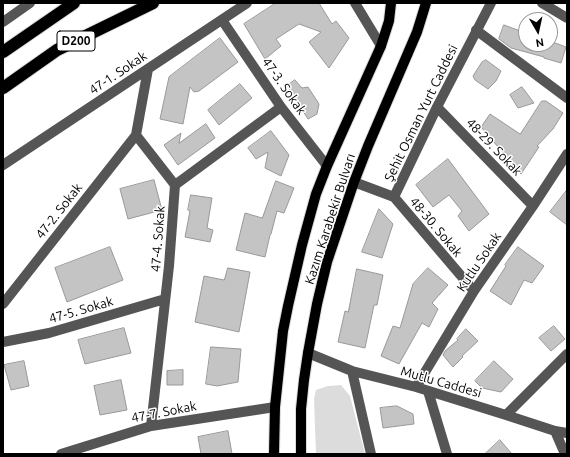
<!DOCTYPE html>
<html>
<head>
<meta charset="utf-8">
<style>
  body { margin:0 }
  #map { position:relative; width:570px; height:457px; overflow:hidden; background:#fff; font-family:Ubuntu,sans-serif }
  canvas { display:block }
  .frame { position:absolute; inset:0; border:4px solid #000; pointer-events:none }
  .north { position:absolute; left:518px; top:12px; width:40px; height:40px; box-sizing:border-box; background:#fff; border:1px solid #999; border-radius:50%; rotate:171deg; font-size:11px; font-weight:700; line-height:16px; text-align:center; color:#000 }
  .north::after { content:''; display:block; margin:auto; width:14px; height:18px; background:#000; clip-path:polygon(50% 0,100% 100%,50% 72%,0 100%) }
</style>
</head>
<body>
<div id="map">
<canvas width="570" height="457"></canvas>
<div class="frame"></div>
<div class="north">N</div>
</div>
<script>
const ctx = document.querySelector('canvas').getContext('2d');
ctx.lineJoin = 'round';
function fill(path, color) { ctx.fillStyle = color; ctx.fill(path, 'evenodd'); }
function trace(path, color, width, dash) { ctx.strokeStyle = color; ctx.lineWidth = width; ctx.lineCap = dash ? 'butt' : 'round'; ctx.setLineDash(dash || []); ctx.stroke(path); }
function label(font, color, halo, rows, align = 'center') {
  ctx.font = font + ' Ubuntu,sans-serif'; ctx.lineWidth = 3; ctx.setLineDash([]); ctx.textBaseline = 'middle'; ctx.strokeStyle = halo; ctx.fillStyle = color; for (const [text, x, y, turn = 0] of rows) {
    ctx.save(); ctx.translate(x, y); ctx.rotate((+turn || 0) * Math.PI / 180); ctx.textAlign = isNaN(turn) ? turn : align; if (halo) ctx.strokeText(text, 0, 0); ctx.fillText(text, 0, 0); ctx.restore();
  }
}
fill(new Path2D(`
  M341,385L350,396L365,454H316L314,399L316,390L328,386Z`), '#dcdcdc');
const building = new Path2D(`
  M276,3H319L332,24L336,21L349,38L329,68L309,42L321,32L299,24L276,39L281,46L265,59L244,24Z
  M504,25L526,33V44H550V41L566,47L561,63L544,58V57L511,48L499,39Z
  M220,38L238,62L199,91L194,92L190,87L183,124L160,119L169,77Z
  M486,60L501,71L496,81L488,89L475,80L473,76L482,62Z
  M295,80L302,88L308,87L319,104L317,114L308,119L287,86Z
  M240,84L252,98L219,125L208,110Z
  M522,87L534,103L518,108L510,95Z
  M542,101H546L563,113L553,129L537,146L539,147L521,174L481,127L490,114L520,134Z
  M206,124L215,138L178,165L164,145L181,133L179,143Z
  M271,131L289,155L281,176L265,168L268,152L256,159L248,148Z
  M448,159L489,214L469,231L458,216L462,211L449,195L433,207L416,185Z
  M154,180L162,210L128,219L120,189Z
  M276,181L294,188L284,213L277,211L271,234L270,235L265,257L236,250L245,213L262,218Z
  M567,190V225L550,212Z
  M191,195L212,198L207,228L213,230L210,242L185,237L190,211L188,210Z
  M379,209L393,224L382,258L362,252Z
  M110,247L123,280L67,302L55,268Z
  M518,247L544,266L532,283L524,280L511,305L490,291L506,266L505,265Z
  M228,268L250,272L239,332L195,322L204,276L224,280Z
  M428,268L448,285L432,303L438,309L429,327L422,323L399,364L381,356L393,326L400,328L413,284Z
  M357,269L383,275L377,305H374L365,348L338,342L345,311L348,312Z
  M554,326L565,339L551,351L539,338Z
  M124,328L131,353L85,364L78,340Z
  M466,329L478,341L462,356L463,357L453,367L443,355L445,351L458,340L457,339Z
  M211,347L241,349L238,382L217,386L206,384Z
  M24,361L29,386L11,390L4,365Z
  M494,361L513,379L501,392L482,388L475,381Z
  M183,370V385H167V371Z
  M121,380L127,410L100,415L94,386Z
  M397,406L413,414L414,424L383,428L380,408Z
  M228,431L232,454H201L198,437Z
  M500,440L512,454H485Z`);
fill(building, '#c4c4c4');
trace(building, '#999', 1);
const major = new Path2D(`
  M274,454L275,407L283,331L288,306L302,245L316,194L327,166L381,46L389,21L391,3
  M301,454V409L304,380L308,353L317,304L327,262L354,182L368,146L417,32L426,3`);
const highway = new Path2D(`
  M3,52L74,3
  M3,88L57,50L153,3`);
trace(major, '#dbdbdb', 12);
trace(highway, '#dbdbdb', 14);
trace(new Path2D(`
  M355,3L381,46
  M542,3L567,18
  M222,20L281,107L327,166
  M3,22L30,3
  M476,30L567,98
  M148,69L136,135L175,185
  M437,107L533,206
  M3,165L247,3
  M354,182L394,197L437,107L491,3
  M394,197L474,291
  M3,304L136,135
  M3,342L49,333L165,299
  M308,353L352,371L416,387L506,415L555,431L567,433
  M352,371L371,454
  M416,387L474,291L533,206L567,154
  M428,391L447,454
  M506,415L567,354
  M151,426L169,266L175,185L281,107
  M555,431L565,454
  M61,454L151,426L275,407`), '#555', 10);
trace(major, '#000', 10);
trace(highway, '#000', 12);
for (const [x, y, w] of [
  [76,41,38]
]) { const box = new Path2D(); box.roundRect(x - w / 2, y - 10, w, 20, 3); ctx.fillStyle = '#fff'; ctx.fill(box); trace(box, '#000', 1); }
label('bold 12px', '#000', null, [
  ["D200",76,41]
]);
label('13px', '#000', '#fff', [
  ["47-1. Sokak",118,73,-34],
  ["47-3. Sokak",284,86,55],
  ["Şehit Osman Yurt Caddesi",421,113,-64],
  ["48-29. Sokak",494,147,46],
  ["47-2. Sokak",59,211,-52],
  ["Kazım Karabekir Bulvarı",330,219,-72],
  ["48-30. Sokak",436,227,50],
  ["47-4. Sokak",158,239,-86],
  ["Kutlu Sokak",479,262,-56],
  ["47-5. Sokak",81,310,-16],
  ["Mutlu Caddesi",441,382,16],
  ["47-7. Sokak",164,412,-11]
]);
</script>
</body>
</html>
